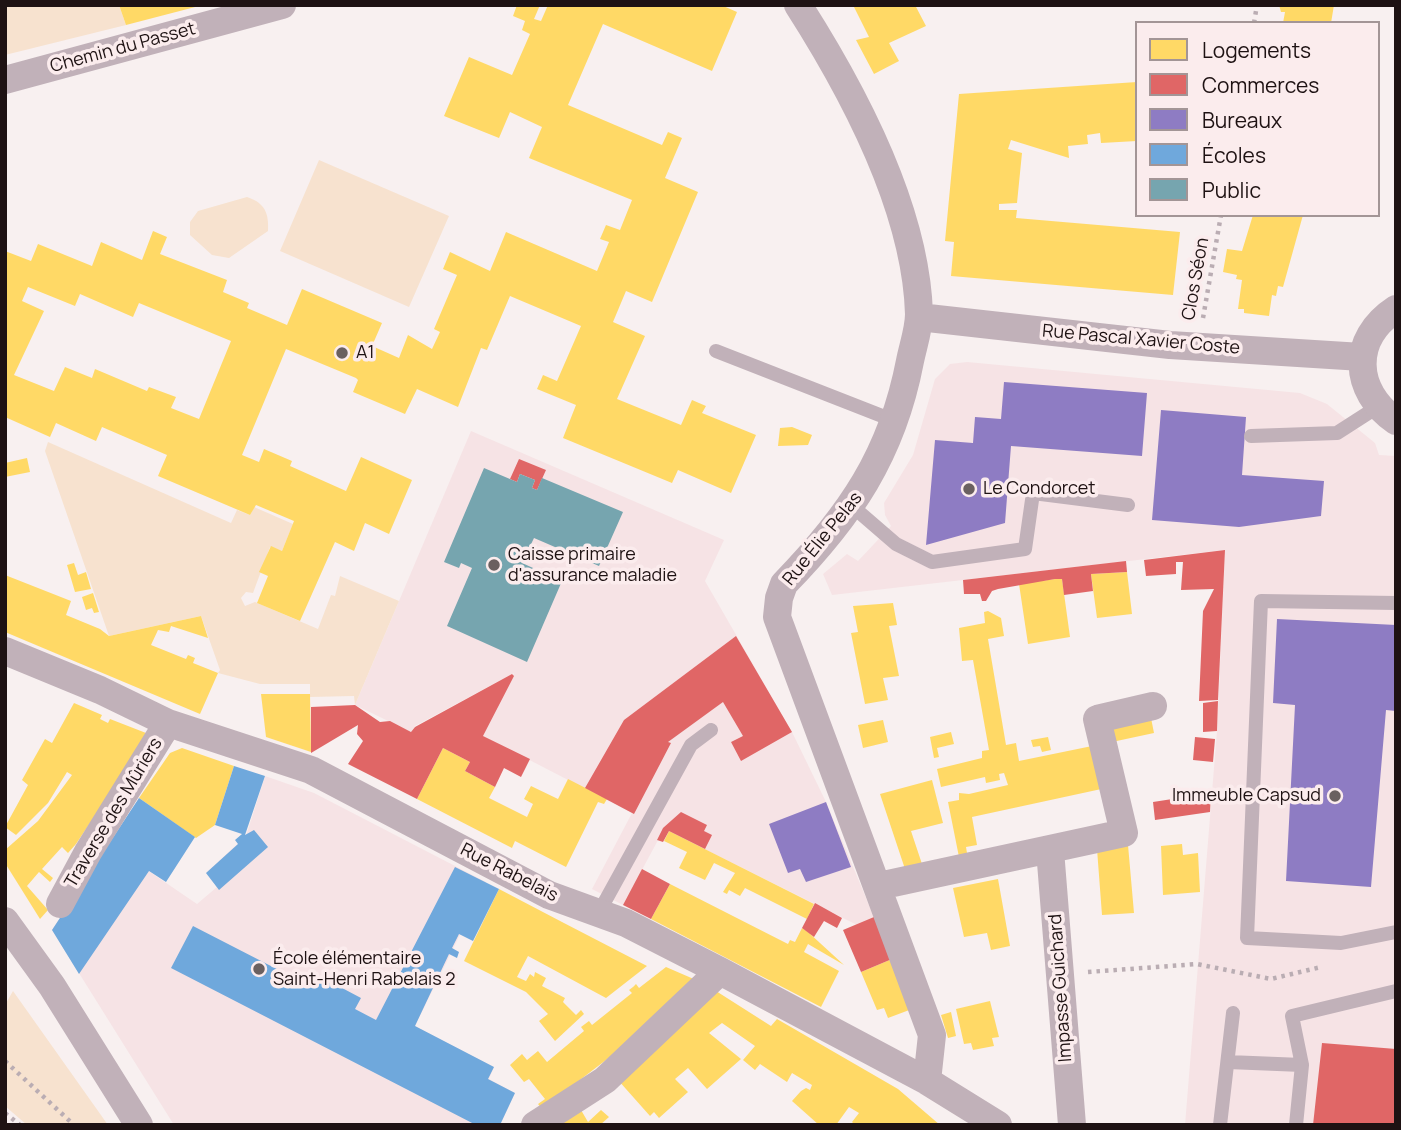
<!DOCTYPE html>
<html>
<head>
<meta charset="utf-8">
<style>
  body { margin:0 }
  #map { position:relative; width:1401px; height:1130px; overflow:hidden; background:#f8f0f0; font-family:Manrope,sans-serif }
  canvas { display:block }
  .frame { position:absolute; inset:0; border:7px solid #1e1213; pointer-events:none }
  .legend { position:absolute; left:1135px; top:21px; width:245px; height:196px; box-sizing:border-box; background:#fbeced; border:2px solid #a39596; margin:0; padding:9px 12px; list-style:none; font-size:21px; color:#1e1213 }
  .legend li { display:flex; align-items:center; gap:14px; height:35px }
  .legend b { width:35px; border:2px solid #a39596 }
</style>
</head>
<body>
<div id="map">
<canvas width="1401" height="1130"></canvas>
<div class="frame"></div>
<ul class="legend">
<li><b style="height:19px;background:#ffd966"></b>Logements</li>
<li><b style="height:19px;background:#e06666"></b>Commerces</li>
<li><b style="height:19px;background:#8e7cc3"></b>Bureaux</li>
<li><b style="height:19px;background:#6fa8dc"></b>Écoles</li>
<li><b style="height:19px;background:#76a5af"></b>Public</li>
</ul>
</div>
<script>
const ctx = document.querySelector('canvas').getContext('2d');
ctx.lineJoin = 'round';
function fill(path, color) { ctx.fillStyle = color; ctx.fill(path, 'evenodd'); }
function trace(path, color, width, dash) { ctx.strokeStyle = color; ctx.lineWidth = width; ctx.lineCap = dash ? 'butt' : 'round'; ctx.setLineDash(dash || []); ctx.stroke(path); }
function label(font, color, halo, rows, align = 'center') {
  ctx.font = font + ' Manrope,sans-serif'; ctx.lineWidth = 7; ctx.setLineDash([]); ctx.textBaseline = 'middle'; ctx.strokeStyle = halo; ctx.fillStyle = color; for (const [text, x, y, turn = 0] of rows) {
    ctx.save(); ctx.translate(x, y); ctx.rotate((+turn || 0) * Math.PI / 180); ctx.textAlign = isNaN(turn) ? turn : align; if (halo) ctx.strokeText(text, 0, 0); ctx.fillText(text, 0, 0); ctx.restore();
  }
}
fill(new Path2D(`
  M967,362L1300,393L1327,404L1375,443L1379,455L1396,456V1125H1185L1217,731L1225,550L832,595L823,574L847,554L858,561L891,526L885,515L884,503L913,455L935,379L950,364Z
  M471,431L724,540L705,581L792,732L826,802L874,917L857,925L664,829L623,905L592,889L632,813L483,736L514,673L415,726L411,732L355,705Z
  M265,776L314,793L486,882L415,1026L494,1067L489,1079L515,1093L500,1125H174L52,930L109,844L197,904L217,887L206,873L246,836Z`), '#f6e3e5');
fill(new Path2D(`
  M5,5H119L126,25L5,55Z
  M319,160L449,216L409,307L280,251Z
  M247,197C265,203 269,213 268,231L229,258L212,255L190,235V222L198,211Z
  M48,442L231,523L237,510L250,515L254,507L293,524L282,551L270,547L253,593L246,592L241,598L245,606L255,602L318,629L331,595L335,596L340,576L399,601L355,705L354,696L310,697V684H260L218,673L220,670L201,616L109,636L45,451Z
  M13,991L108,1125H27L5,1106V1005Z`), '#f7e2cf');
fill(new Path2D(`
  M119,5H198L199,6L126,25Z
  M517,5H540L534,19L541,21L548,5H721L737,12L712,71L603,24L568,105L662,145L668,132L682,138L665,178L698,192L652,302L626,291L613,322L645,336L617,399L681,425L692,400L706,406L702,413L756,435L731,493L678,470L672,483L563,438L576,405L537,389L543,375L557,381L581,326L510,296L487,350L481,348L458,407L417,389L405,414L353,392L358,380L356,378L286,349L242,455L259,462L264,449L292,461L290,466L346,491L361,457L412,480L389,534L365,523L354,551L335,542L300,621L257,603L268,576L259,572L271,546L282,551L294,521L256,505L250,515L158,476L167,455L102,427L96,441L56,423L50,437L5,417V251L31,261L38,244L92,266L101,242L142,260L153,231L167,237L160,254L227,280L223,292L249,303L247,308L287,325L302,289L382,323L372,346L399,358L408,335L432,349L440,332L434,329L457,275L443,269L450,252L490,271L506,232L597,271L609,242L600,239L606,225L620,230L632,200L529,158L542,127L510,112L499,138L444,116L469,57L512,75L530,34L522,30L525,21L513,16ZM28,287L75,306L80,294L133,317L139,303L231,341L199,419L171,408L176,397L149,387L147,391L95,369L92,378L65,367L54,391L14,375L44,311L22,301Z
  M853,5H915L926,26L889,43L899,61L874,74L856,40L869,37Z
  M1279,5H1334L1331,23H1283L1285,12H1281Z
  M1137,82V141L1101,143L1100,133L1087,135L1088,144L1068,146L1069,158L1011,140L1008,149L1022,153L1017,203L999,204V210H1017L1016,218L1180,232L1173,295L951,276L954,242L945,241L959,94Z
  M1253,215H1303L1283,287L1278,286L1276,296L1272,295L1269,316L1244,313V309H1238L1242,280L1236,279L1237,275L1223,272L1227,249L1242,251Z
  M780,428L792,427L812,435L808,445L778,446Z
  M27,458L30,472L5,477V463Z
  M74,563L78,575L86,572L91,589L75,592L67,565Z
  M1127,572L1132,614L1097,618L1091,574Z
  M5,575L71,601L66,615L100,629L109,636L201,616L208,638L171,626L169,632L158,630L151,645L186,659L188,655L195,658L193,663L218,673L200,714L5,632Z
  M1055,579H1062L1070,637L1028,644L1019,584Z
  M93,593L99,612L94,613L92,608L86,610L82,597Z
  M893,603L897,625L889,626L899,676L883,678L888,700L865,704L851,633L858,632L853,606Z
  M988,611L1001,618L1004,636L988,639L1006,745L1016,743L1019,761L1097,745L1106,788L972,817L977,845L966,847L967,853L960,862L948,802L959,800V793L969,794L1008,785L1004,773L999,774L1000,780L986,783L985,777L941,787L937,769L982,758V751L989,750L973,660L962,661L959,628L985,623L984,612Z
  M261,694H310L311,752L266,737Z
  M74,703L102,715L100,719L108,723L110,719L146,733L142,745L76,844L68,853L62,847L42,869L53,878L50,882L39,872L27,886L48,910L40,919L5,863V850L38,821L72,775L67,772L48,803L16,835L5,827L28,785L22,780L45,739L52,743Z
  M1150,713L1154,733L1112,742L1107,722Z
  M883,720L888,742L863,748L858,725Z
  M951,732L954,744L937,748L939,757L934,758L930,737Z
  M1048,737L1051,750L1042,752L1040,746L1033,747L1031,740Z
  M182,748L234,766L215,825L196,838L139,798L170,753Z
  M443,748L470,762L465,771L495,787L489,798L527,817L533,804L524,799L531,786L558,799L568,779L607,799L604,804L598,802L566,867L515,841L512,848L417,799Z
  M932,780L943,823L911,831L922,864L905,869L880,794Z
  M669,831L814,904L807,919L745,888L740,896L729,890L727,894L723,892L735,873L714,863L705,880L679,868L687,852L664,841Z
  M1182,844L1183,855L1198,853L1200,892L1163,895L1161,846Z
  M1128,845L1134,913L1102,915L1097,849Z
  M998,879L1010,946L991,950L987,933L964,937L953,888Z
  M670,884L788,944L790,940L795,942L802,928L808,932L844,965L808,944L804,952L839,971L821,1007L651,919Z
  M499,889L562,922L647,966L606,998L528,956L517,977L526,981L530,974L534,977L535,972L546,978L542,986L565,998L563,1002L576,1015L581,1010L584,1014L555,1041L539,1021L548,1014L526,992L464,961Z
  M892,959L912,1009L888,1018L884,1008L877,1010L861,972Z
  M666,967L696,980L623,1047L542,1109L538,1104L545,1099L529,1079L524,1082L510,1065L522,1054L527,1060L538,1051L547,1062L584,1031L581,1027L589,1021L592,1025L632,993L629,990L633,987L636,984L639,988Z
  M716,991L771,1026L777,1019L898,1089L940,1125H855L852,1122L859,1113L849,1107L836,1125H819L792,1101L801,1091L806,1088L810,1090L812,1085L792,1073L787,1082L760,1064L755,1070L743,1060L755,1046L722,1023L709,1033L741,1059L707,1089L688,1068L675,1079L688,1092L659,1118L654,1112L650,1116L618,1080Z
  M990,1001L999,1037L992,1038L994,1046L973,1050L971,1043L964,1044L956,1009Z
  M951,1012L956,1036L948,1038L941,1015Z
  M581,1110L588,1122L601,1110L609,1117L600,1125H547Z`), '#ffd966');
fill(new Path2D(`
  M519,459L546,470L537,490L532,488L535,480L520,474L517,482L510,479Z
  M1225,550L1218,700L1199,701L1203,611L1214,589L1181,590L1183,562H1176V574L1146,576L1144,560Z
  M1126,561L1127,572L1091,574L1093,591L1064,595L1062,579H1055L998,589L992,591L986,601H982L980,594H964L963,580Z
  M736,636L792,732L741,761L731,742L743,736L723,702L668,742L671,743L634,814L585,788L624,720Z
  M512,674L514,676L483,736L530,759L521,777L504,768L495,787L465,771L470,762L443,748L417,799L348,764L363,741L357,734L358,725L311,753V707L355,705L380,722L390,721L411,732L415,727Z
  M1218,701L1217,731L1203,732V703Z
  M1195,737L1215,739L1213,762L1193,760Z
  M1211,793L1210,812L1155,820L1153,802Z
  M681,812L707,825L704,831L712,835L705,849L669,831L663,842L657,840L663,828Z
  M642,869L670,884L651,919L623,905Z
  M815,903L842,918L837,928L824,921L814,937L802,928Z
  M874,917L892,959L861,972L843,930Z
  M1322,1043L1396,1049V1125H1313Z`), '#e06666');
fill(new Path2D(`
  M1004,382L1147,393L1142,456L1011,446L1005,523L926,545L935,440L973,443L975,417L1001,419Z
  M1161,410L1246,417L1242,475L1324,481L1321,516L1239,527L1152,520Z
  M1277,619L1396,625V711L1386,710L1371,887L1286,881L1295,705L1273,703Z
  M826,802L851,867L806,882L800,869L788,873L769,824Z`), '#8e7cc3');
fill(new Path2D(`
  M234,766L265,776L245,835L254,830L268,847L219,890L206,873L238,844L235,840L242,834L215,825Z
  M139,798L195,837L166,882L149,871L79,974L52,930Z
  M455,867L499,889L473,941L459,934L452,948L459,952L457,958L449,954L415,1026L494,1067L488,1079L515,1093L500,1125H476L171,968L193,926L304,983L310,971L361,998L355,1009L376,1020Z`), '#6fa8dc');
fill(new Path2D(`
  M484,468L517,482L520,474L535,480L532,488L537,490L542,478L623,512L599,566L534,538L522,563L562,581L527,662L447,626L472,568L461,563L459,568L444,562Z`), '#76a5af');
trace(new Path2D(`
  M1254,23L1257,5
  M1203,318L1221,215
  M1088,972L1197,964L1271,979L1321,967
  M5,1061L74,1125
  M5,1113L20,1125`), '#baadb3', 4.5, [3.5, 5]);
trace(new Path2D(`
  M716,351L895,421
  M1251,436L1337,433L1379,406
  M852,506L896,544L932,562L1025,549L1033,493L1128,505
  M1396,603L1261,601L1247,938L1341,943L1396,932
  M598,914L691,745L711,730
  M1228,1062L1302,1065L1292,1016L1396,991
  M1220,1125L1233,1013
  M1296,1125L1302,1065`), '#c1b1b9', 14);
trace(new Path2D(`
  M798,5C853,91 916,210 919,314C919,329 913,346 910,361C892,455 850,516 784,584L779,598L777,617L932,1035L927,1081
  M5,80L282,5
  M1396,309C1350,339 1353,391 1396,421
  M919,317L1170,345L1362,357
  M5,651L100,690L168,723L311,770L549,895L626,923L720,971L927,1081L998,1125
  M1050,850L1072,1125
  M879,886L1124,833L1097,719L1153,706
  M60,904L88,852L168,723
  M5,921L52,986L139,1125
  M535,1125L605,1080L720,971`), '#c1b1b9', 28);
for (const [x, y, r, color] of [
  [342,353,7,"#6a6060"],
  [969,489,7,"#6a6060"],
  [494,565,7,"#6a6060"],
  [1335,796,7,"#6a6060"],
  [259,969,7,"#6a6060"]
]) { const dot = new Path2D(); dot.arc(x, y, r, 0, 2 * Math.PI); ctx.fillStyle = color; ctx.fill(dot); trace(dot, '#fbeced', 2.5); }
label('18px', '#1e1213', '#fbeced', [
  ["Chemin du Passet",123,48,-15],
  ["Clos Séon",1196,279,-80],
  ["Rue Pascal Xavier Coste",1141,340,5],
  ["Rue Élie Pelas",823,539,-51],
  ["Traverse des Mûriers",114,813,-59],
  ["Rue Rabelais",509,873,27],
  ["Impasse Guichard",1061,988,-94]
]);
label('18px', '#1e1213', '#fbeced', [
  ["A1",356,353],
  ["Le Condorcet",983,489],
  ["Caisse primaire",508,555],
  ["d'assurance maladie",508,576],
  ["Immeuble Capsud",1321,796,"right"],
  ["École élémentaire",273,959],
  ["Saint-Henri Rabelais 2",273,980]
], 'left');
</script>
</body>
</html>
